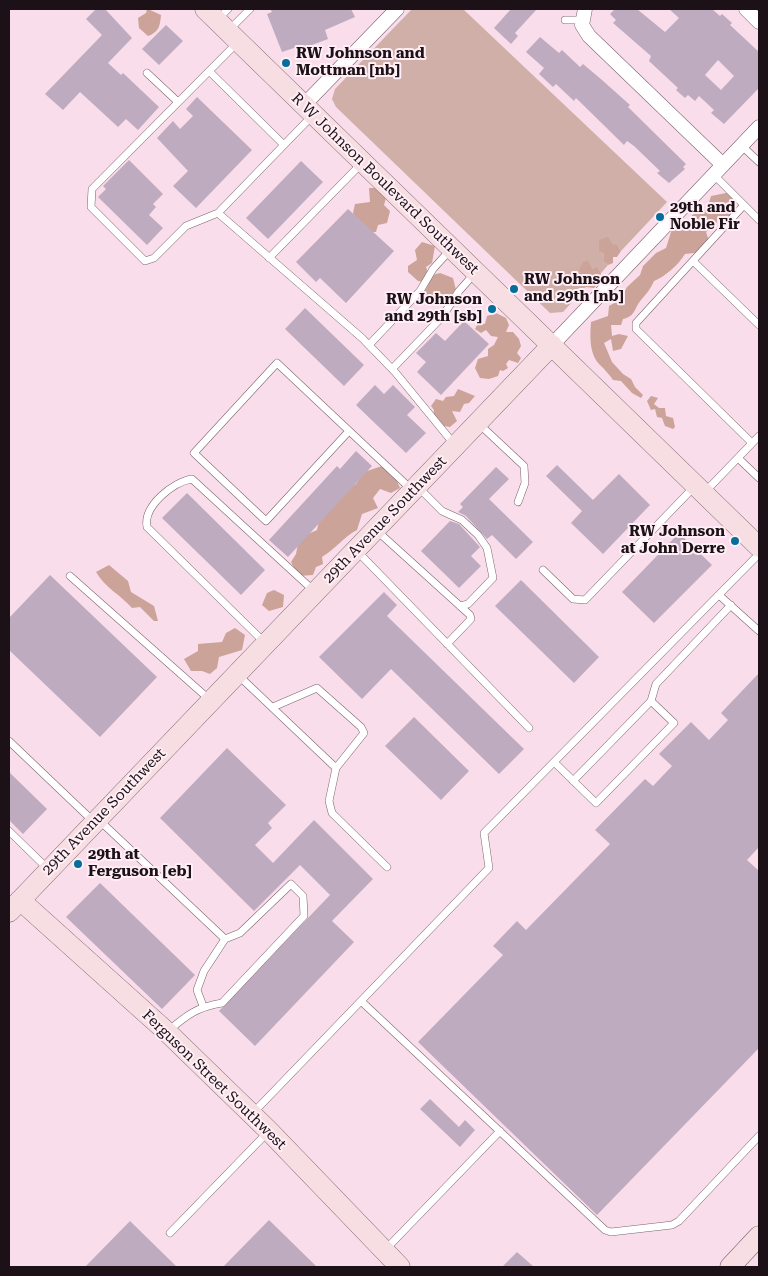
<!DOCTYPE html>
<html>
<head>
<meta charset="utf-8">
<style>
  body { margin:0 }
  #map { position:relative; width:768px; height:1276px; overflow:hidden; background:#f9ddea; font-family:"Roboto Serif",serif }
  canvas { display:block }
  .frame { position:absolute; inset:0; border:10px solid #1b1116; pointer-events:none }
</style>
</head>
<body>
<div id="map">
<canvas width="768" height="1276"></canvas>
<div class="frame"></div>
</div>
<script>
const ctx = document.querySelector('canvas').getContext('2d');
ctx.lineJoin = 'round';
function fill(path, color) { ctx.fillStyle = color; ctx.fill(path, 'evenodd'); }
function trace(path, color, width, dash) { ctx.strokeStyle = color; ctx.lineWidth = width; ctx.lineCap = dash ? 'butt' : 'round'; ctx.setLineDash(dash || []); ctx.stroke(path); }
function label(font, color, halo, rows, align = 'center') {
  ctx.font = font + ' "Roboto Serif",serif'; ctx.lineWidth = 4; ctx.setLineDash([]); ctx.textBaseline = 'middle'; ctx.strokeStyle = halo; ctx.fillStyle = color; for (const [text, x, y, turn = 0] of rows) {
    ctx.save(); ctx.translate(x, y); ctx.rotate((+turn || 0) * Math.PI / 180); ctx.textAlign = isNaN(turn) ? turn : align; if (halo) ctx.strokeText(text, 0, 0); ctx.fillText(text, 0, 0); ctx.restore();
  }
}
fill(new Path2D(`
  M412,9H463L667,202L621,251L617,244L604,253L603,261L608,265L601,273L597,266L582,275L586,287L563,312L550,313L336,107L332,99L335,89Z`), '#cfafa7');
fill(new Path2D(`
  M147,9H151L150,10L161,15C160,26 159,32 148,36L139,28L138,18L146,13Z
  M369,188H379L386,198L384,205L390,211L387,223L378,225L376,232H364L353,213L355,204L370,202Z
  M726,193L737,199L732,216L718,218L716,224L706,232L709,241L702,252L685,254C679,264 665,277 654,281C650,290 647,293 641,300C634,308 636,316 623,319L621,325H611L612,336L619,334L628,336L621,349L613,351L611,339L604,343L612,362L623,374L631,379L635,387L643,395L641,398L632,393L621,381L613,380C609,374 605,370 600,365C589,354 590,336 591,322L608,316L609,306L620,300L627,287L640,275L643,266L656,253L666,248L672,229L690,226L692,215L707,209L711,196Z
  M608,237L613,245L617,244L621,251L617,257H613V263L608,265L603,261L604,253L599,251V240Z
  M422,242L435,246L432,263L426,267L429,276L440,273L453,278L456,290L443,303L430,304L424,293L429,283L418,281L408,272V266L417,260L415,250Z
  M588,261L592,269L597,266L601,273L599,282L594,288L586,287L579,270L583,262Z
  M496,313L506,318L509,325L506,332H513L519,339L521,346L517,353L521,358L518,363L509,360L506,364L508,368L503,371L500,370L498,376L489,379L480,378L475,368L478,359L488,356V349L494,345L498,337L491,336L486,330L481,333L475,329L478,323L485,324L487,316Z
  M458,389L475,396L469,403L464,404L460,412L452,411L457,421L450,427L444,426L433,416L434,410L431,406L436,399L443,401L446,397L454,396Z
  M651,396L658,398L654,404L659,408H665L666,416L673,418L675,427L673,429L665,426L662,418L657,417L655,409L651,410L647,401Z
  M382,466L393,472L400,488L391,493L380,489L373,498L378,508L362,514L357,530C342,538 337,548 322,557L323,564L316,567L313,575L298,576L291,562L296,554L299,538L317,530L321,512L335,495L356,484L364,472Z
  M109,565L128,581L131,592L154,606L158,621H154L140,607L132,608C121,595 105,588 96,572Z
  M274,590L284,595L283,607L269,611L262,605L267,593Z
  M235,628L245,635L242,650L219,657L217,668L210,674L202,671H191L184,659L198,651V644L222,642L226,633Z`), '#cba399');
fill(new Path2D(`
  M96,9H105L132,38L108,63L121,75L123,73L159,107L138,130L126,119L118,127L80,92L63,110L45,94L102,35L86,19Z
  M270,9H351L355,17L325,30L328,39L304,48L303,45L282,52L267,14L272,12Z
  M511,9H537L515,33L518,36L511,44L494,28Z
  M615,9H637L665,32L679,18L669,9H712L720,16L722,14L732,23L730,25L759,52V88L724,124L711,113L714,110L699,96L695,101L688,95L685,98L676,90L678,88L649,61L651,56L613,23L616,20L610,14ZM718,60L734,76L721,90L705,75Z
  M166,25L183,41L159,65L142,49Z
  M540,37L559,53L562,50L580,67L583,64L602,80L630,105L628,107L686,164L683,167L685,169L669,183L657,173L660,171L634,146L627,141L624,145L576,98L574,101L556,84L553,87L539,74L544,68L526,52Z
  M197,97L252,150L196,208L173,186L188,171L157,138L173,121L180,129L193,116L186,109Z
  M129,160L163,194L153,204L156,207L149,215L163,228L147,245L98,197L106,189L103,186Z
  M301,161L323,182L268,239L246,218Z
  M348,209L394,251L346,303L320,278L316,282L296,262Z
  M305,308L364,365L344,386L285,329Z
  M464,321L489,344L441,395L417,372L426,362L416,353L436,333L445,341Z
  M375,385L384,394L393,385L415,407L407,415L426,433L406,453L356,405Z
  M356,451L372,466L288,557L269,540L337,466L340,469Z
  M557,465L593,500L619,474L650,505L603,554L571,523L582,511L546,476Z
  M496,467L509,479L489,499L533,542L516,559L492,535L487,539L466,516L458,512L463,507L460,504Z
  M187,493L265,570L241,595L162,518Z
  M450,521L459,524L480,547L471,556L481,566L459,588L421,551Z
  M679,533L712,565L654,623L622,592Z
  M50,575L157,677L100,737L9,650V618Z
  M521,580L599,657L574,683L495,606Z
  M384,592L397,605L387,616L524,749L499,774L391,669L362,699L319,657Z
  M759,673V847L747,860L759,871V1048L597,1215L418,1042L503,955L493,946L517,921L526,930L610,844L595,830L645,779L653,786L672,766L659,754L691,722L709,740L728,720L721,713Z
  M414,717L469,771L441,800L385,746Z
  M227,748L286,805L268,823L272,828L255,845L273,863L314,820L373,879L332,921L354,942L255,1046L219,1011L330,895L300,865L254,911L160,818Z
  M9,772L47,809L23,834L9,820Z
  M100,883L195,975L162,1009L66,917Z
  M430,1099L459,1127L465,1120L475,1130L460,1147L420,1109Z
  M269,1220L317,1267H223Z
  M130,1221L177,1267H85Z
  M517,1252L534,1267H502Z`), '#bfabbf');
const lane = new Path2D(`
  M218,19L228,9
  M565,20H582
  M228,31L250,9
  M237,43L92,189L91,207L145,261L154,258L186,226L218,213L312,116
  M209,71L284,145
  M147,73L178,102
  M742,146L759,162
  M714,175L759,220
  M744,205L636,323V329L752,443
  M218,213L362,338L395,372L454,444
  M269,258L361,164
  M693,261L759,325
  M369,345L420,291L433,269L451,249
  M392,369L442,317L459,291L475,273
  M478,423L524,466L525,483L518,502
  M349,431L266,521L194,453L277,363L412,490
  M738,458L759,478
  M419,488L442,511L462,520L478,535L487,548L493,578L468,604L460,606
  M704,493L759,436
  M376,530L470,615L471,619L447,644
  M356,550L529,728
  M543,570L573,599L585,600L694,487
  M70,576L210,700
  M719,595L759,631
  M264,642L147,527C143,506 173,482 192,479L314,591
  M239,676L336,768L329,801L332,813L387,867
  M273,707L317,688L361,727L364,733L336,768
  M9,741L94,822
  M554,762L596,803L674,723L651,701L656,684L731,605
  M573,781L651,701
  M100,821L225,939L240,933L291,884L303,896L304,916L222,1003C197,1007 187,1015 168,1031
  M9,831L49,870
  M361,1001L605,1230L611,1232L672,1225L679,1221L759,1136
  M203,1006L197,990L204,971L225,939
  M253,1113L489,868L484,833L759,554
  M170,1233L267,1133
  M386,1249L500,1131`);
const street = new Path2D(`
  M585,9L582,25L589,36L723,165
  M746,9L759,22
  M304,105L397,9
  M552,345L759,127`);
const secondary = new Path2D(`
  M205,9L759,547
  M20,900L167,1032L269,1131L400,1267
  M9,912L552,345
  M730,1267L759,1236`);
trace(lane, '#7b636e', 8);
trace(street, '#7b636e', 15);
trace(secondary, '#7b636e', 21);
trace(lane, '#fff', 7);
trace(street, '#fff', 14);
trace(secondary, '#f7dee2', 20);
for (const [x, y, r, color] of [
  [286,63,5,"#066e9b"],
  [660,217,5,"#066e9b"],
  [514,289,5,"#066e9b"],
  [492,309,5,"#066e9b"],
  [735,541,5,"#066e9b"],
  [78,864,5,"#066e9b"]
]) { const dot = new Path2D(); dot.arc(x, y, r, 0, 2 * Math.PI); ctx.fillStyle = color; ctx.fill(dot); trace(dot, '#ffeef5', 2); }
label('bold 15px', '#1b1116', '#ffeef5', [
  ["RW Johnson and",296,54],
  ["Mottman [nb]",296,71],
  ["29th and",670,208],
  ["Noble Fir",670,225],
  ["RW Johnson",524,280],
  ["and 29th [nb]",524,297],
  ["RW Johnson",482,300,"right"],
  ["and 29th [sb]",482,317,"right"],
  ["RW Johnson",725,532,"right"],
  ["at John Derre",725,549,"right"],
  ["29th at",88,855],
  ["Ferguson [eb]",88,872]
], 'left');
label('15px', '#1b1116', '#ffeef5', [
  ["R W Johnson Boulevard Southwest",385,184,44],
  ["29th Avenue Southwest",385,520,-46],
  ["29th Avenue Southwest",104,812,-46],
  ["Ferguson Street Southwest",214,1080,44]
]);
</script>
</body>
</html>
